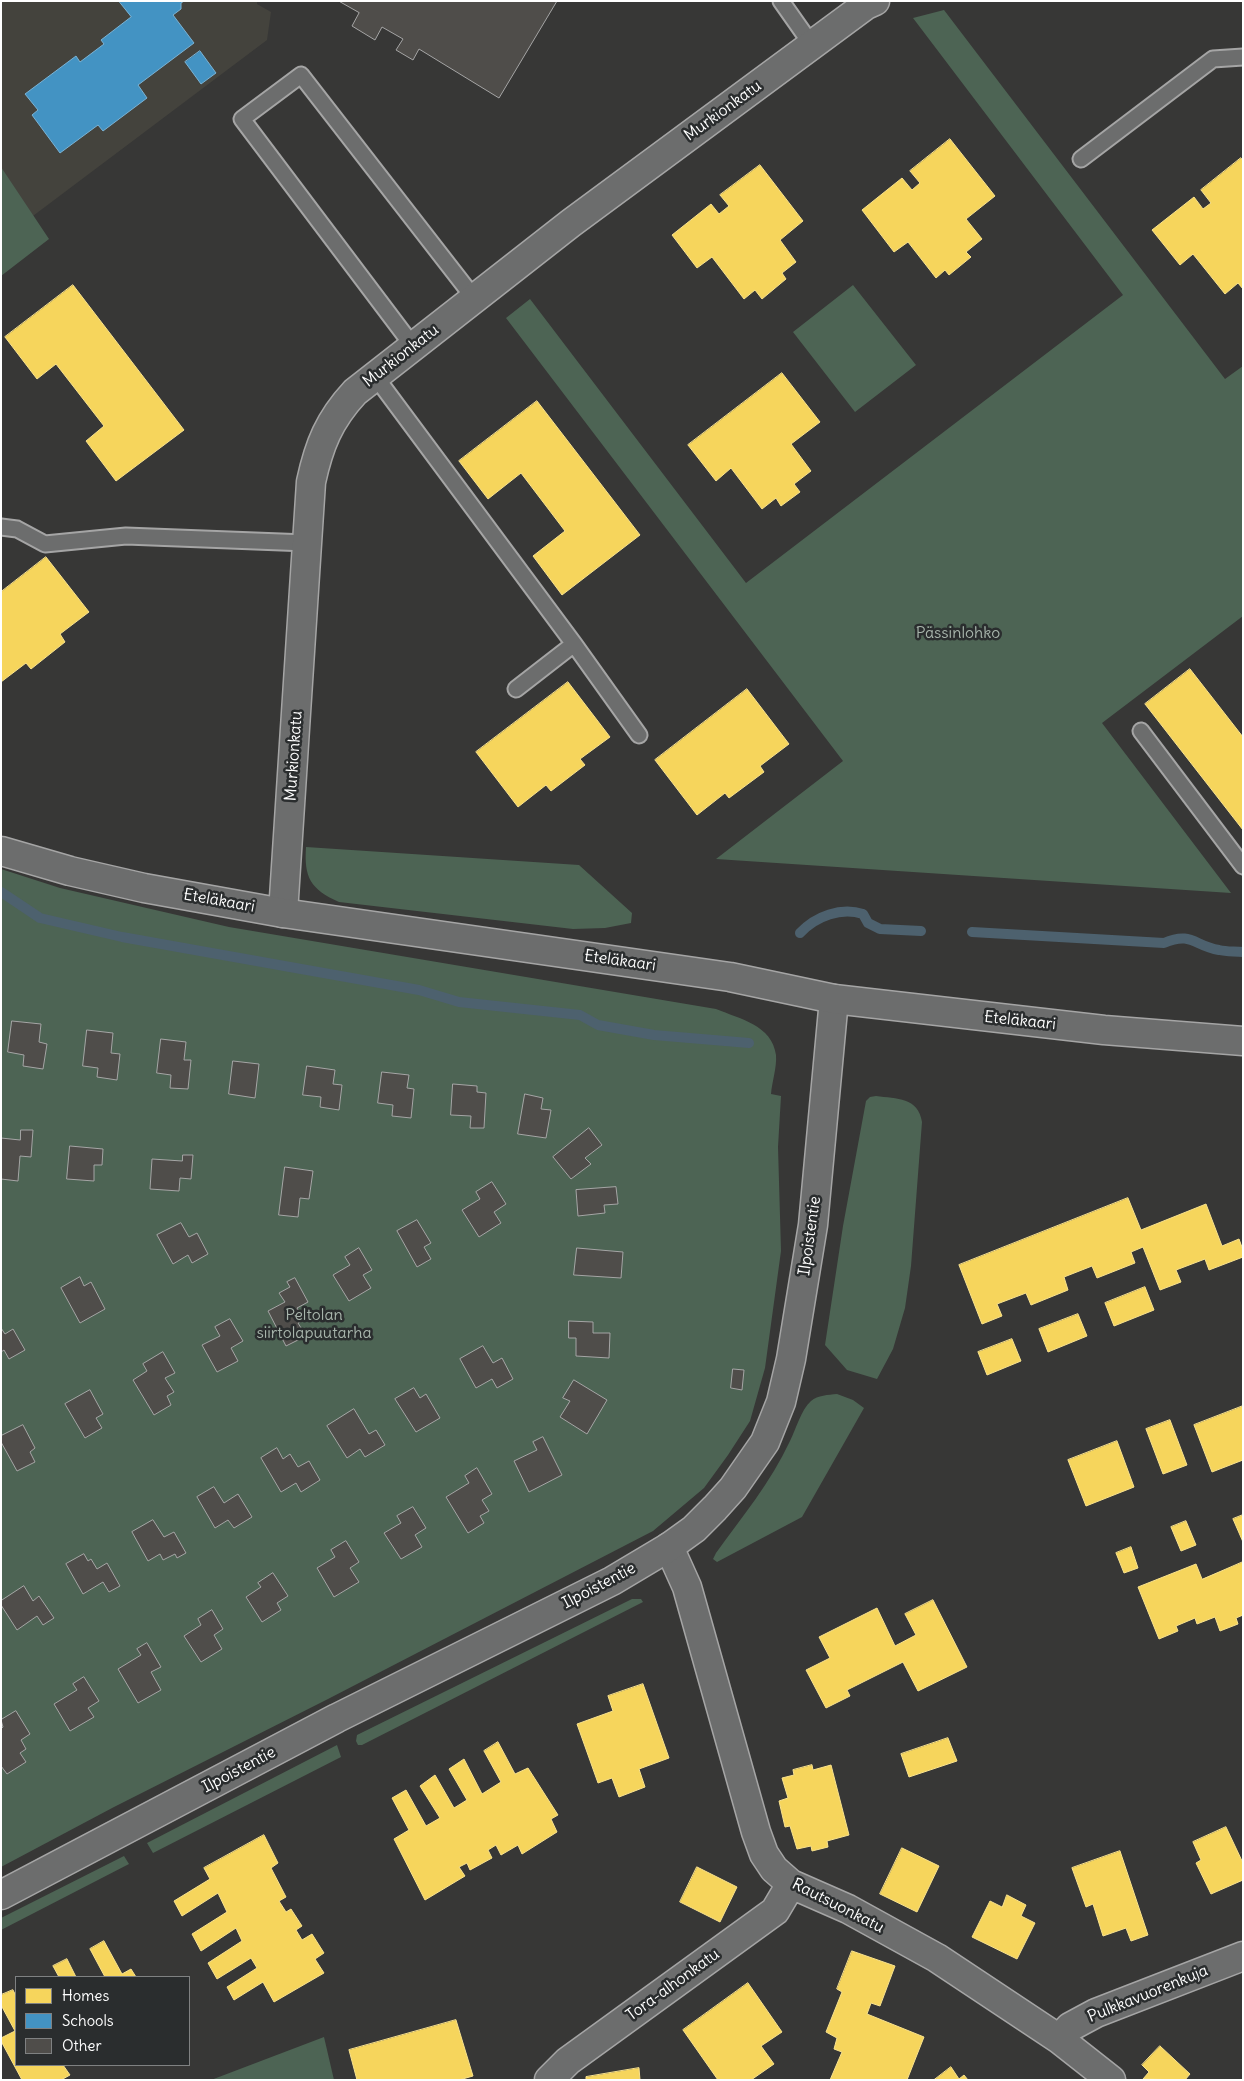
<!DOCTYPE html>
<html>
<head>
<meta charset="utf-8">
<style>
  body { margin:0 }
  #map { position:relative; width:1244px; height:2081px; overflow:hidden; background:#373736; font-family:Delius,sans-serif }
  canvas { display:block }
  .frame { position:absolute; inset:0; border:2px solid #fff; pointer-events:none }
  .legend { position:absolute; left:15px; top:1976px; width:175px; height:90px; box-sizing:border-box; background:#2a2d2e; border:1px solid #7f8182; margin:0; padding:6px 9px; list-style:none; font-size:15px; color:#fff }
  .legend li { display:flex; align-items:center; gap:10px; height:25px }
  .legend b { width:25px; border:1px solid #7f8182 }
</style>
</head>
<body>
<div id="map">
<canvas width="1244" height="2081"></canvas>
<div class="frame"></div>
<ul class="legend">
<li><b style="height:14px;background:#f6d55c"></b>Homes</li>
<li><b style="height:14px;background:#4393c3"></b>Schools</li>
<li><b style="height:14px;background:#4f4d4a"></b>Other</li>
</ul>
</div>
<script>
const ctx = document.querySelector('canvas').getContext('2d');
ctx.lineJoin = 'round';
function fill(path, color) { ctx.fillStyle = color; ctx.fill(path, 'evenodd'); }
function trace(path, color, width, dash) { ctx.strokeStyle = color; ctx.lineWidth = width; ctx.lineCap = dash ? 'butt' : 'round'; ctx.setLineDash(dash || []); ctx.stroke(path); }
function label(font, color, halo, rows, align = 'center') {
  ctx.font = font + ' Delius,sans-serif'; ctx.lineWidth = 5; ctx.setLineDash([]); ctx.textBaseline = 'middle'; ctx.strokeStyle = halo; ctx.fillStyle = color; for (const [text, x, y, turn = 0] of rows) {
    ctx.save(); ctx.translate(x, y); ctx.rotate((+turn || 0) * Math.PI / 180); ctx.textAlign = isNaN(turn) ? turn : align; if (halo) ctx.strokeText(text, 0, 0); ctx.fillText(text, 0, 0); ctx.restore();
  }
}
fill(new Path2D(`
  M1,1H257V4L271,12L267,40L1,240Z`), '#44433d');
fill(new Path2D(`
  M944,10L1225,379L1243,366V616L1102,723L1231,893L716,859L843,761L506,318L530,299L746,583L1123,295L913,18Z
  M1,167L49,239L1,276Z
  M853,285L916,365L855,412L793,332Z
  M306,847L579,865L632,913L631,923L605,928L573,929L339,902C310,889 304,877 306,847Z
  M1,869L60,888L229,927L716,1009C740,1019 772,1025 776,1055C777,1067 772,1082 771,1094L781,1096L778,1147L781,1251L765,1368L750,1421L728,1455L704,1488L653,1531L328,1699L114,1807L1,1867Z
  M876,1096C897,1099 918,1097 922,1122L911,1266L905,1308L893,1349L877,1379L847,1370L825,1345L843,1226L866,1101L870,1097Z
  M837,1394L853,1400L864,1408L802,1517L717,1562L713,1559L716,1553C742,1517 771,1482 790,1441C796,1429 801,1410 811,1401C818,1395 828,1395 837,1394Z
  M632,1599H641L643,1602L362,1745H358L356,1741L357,1735Z
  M337,1745L341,1757L153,1853L147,1843Z
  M124,1856L129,1864L1,1930V1918Z
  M324,2037L334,2080H211Z`), '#4d6454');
const homes = new Path2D(`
  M950,139L995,196L966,219L982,239L966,252L971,257L949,275L945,270L936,278L908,242L894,252L862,210L902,178L912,190L920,183L910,171Z
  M1241,158L1243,161V289L1238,283L1225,294L1193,254L1180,265L1152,230L1194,197L1203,209L1211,203L1201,190Z
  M760,165L803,221L780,240L796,262L782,273L786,279L762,299L755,290L744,299L712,257L697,268L672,235L711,204L719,214L729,206L720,195Z
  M73,285L184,430L116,481L86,441L104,426L56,364L37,379L5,337Z
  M782,373L820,422L791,444L811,471L794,484L800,492L781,506L776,498L762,509L731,468L716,481L688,445Z
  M537,401L640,535L562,595L533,556L565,531L521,473L488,499L459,461Z
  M46,557L89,612L60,634L65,642L31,669L26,663L1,682V592Z
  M1190,669L1243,737V830L1145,704Z
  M568,682L610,737L580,759L585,765L551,791L546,785L518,807L476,752Z
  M747,689L789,744L760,766L764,772L729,798L725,793L697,815L655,760Z
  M1128,1198L1141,1230L1206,1204L1222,1246L1239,1239L1243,1250V1257L1209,1270L1205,1259L1176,1270L1181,1282L1160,1290L1143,1247L1131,1252L1135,1263L1097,1278L1092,1266L1064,1277L1068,1290L1031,1305L1026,1293L997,1304L1002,1316L982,1324L959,1265Z
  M1145,1287L1154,1310L1114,1326L1105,1303Z
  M1078,1314L1087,1336L1048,1352L1039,1329Z
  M1012,1339L1021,1361L987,1375L978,1352Z
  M1243,1406V1460L1212,1472L1194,1425Z
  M1170,1420L1187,1465L1163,1474L1146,1429Z
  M1117,1441L1134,1487L1086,1506L1068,1460Z
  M1243,1515V1542L1233,1519Z
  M1186,1521L1196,1545L1181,1551L1171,1527Z
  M1131,1547L1138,1568L1124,1573L1116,1553Z
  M1243,1562V1615L1236,1618L1238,1624L1220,1631L1215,1617L1197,1624L1195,1618L1176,1626L1178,1631L1159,1639L1138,1587L1196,1564L1202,1579Z
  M933,1600L967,1667L918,1691L903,1662L847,1690L850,1696L826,1708L806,1670L830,1658L819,1637L877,1608L895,1646L916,1635L905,1614Z
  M643,1684L669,1758L639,1769L645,1787L619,1797L612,1778L598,1783L577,1724L613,1711L608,1696Z
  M948,1738L957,1761L909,1777L901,1754Z
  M498,1742L515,1774L528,1768L558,1815L551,1819L557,1832L522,1854L518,1845L501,1855L496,1845L488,1850L492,1858L470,1870L467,1863L459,1867L465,1876L425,1900L394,1839L409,1830L392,1798L406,1790L426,1826L440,1818L420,1786L435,1775L454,1808L467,1800L449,1769L464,1759L482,1794L501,1782L484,1751Z
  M812,1765L813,1770L831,1765L849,1835L827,1841L828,1847L812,1851L811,1846L797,1849L790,1826L785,1827L779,1801L788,1798L782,1778L794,1775L793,1770Z
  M1226,1827L1243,1863V1880L1211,1894L1196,1863L1201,1860L1193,1842Z
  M264,1835L278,1863L271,1868L286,1897L279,1901L286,1912L291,1909L302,1926L296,1930L302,1940L312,1934L324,1953L315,1959L324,1973L274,2002L263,1982L234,2000L227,1987L257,1968L251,1958L217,1979L208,1963L242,1941L236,1928L201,1951L192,1934L227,1912L218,1893L182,1916L174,1901L210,1879L204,1868Z
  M902,1848L939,1866L917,1912L880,1894Z
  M1120,1851L1148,1935L1131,1941L1126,1928L1103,1936L1093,1904L1086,1907L1072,1868Z
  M697,1867L737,1887L720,1922L680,1902Z
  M1007,1895L1026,1905L1021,1916L1035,1923L1017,1959L972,1937L990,1901L1002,1907Z
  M104,1941L122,1974L131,1969L136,1977H105L90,1949Z
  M852,1951L895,1966L880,2006L871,2003L867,2014L924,2037L907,2080H830L842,2052L834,2049L837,2038L826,2032L842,1992L837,1989Z
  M67,1959L76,1977H59L53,1966Z
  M748,1983L782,2032L761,2046L774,2064L751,2080H718L683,2030Z
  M13,1990L16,1996V2065H63L70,2075L61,2080H22L1,2041V2038L15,2031L1,2005V1995Z
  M456,2020L473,2076L459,2080H357L349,2050Z
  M1160,2046L1190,2074L1185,2080L1143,2079L1149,2072L1142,2065Z
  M951,2067L959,2079L964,2075L968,2080H934Z
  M639,2068L640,2080H586V2077Z`);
fill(homes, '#f6d55c');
trace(homes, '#f9e28d', 1);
const schools = new Path2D(`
  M119,1H184L181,3V9L173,15L194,43L138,85L147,98L103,131L98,125L60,153L32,115L38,110L25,94L76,56L80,62L104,44L101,40L131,17Z
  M200,51L216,73L201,84L185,62Z`);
fill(schools, '#4393c3');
trace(schools, '#7bb3d5', 1);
trace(new Path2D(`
  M1,892L40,918L122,937L419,990L459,1002L580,1015L598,1025L654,1035L749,1043
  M972,932L1164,943C1192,931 1194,946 1219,950C1227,952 1235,951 1243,952
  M800,933C816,916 841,907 863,914L868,923L880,929L921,931`), '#4d616e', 10);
const building = new Path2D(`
  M339,1H557L499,98L419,49L413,60L396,50L403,39L382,27L375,40L352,26L359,13Z
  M12,1021L41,1024L39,1042L47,1044L43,1069L23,1066L24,1055L8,1052Z
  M87,1030L113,1033L111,1053L120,1054L117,1080L97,1077L98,1068L83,1066Z
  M161,1039L186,1042L184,1060H191L188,1089L170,1088L171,1075L157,1073Z
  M233,1061L259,1064L255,1098L229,1094Z
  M307,1066L335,1070L333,1084L342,1085L339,1110L320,1107L321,1097L303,1095Z
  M382,1072L409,1075L407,1088L414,1089L411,1118L392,1116L393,1105L378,1103Z
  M453,1084L477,1086V1092L486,1093L484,1128H470L471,1116L451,1115Z
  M525,1094L543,1098L541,1109L551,1110L546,1138L518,1134Z
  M589,1128L602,1145L585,1158L591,1164L571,1179L553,1157Z
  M21,1130H33L31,1157L20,1156L18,1181L1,1179V1138L20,1140Z
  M70,1146L103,1149L102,1165H94V1181L67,1179Z
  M183,1155H193L191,1179L180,1178L179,1191L150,1189L152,1159L182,1161Z
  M285,1167L313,1171L309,1199L300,1198L298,1217L279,1215Z
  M492,1182L506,1204L494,1212L501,1223L479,1237L462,1210L480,1199L476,1192Z
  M616,1187L618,1204L604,1205L605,1213L578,1216L576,1190Z
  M417,1220L431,1243L424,1247L431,1259L417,1267L397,1231Z
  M181,1223L189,1237L197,1233L208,1254L192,1263L188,1255L173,1264L157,1235Z
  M359,1248L372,1270L363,1275L371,1288L349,1301L333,1275L350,1265L345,1257Z
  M577,1248L623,1252L621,1278L574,1275Z
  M80,1277L84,1286L91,1282L105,1309L80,1323L61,1288Z
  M295,1278L308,1302L297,1308L304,1320L298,1323L306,1336L286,1346L268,1311L285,1302L279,1293L290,1287L287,1282Z
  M230,1319L243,1341L231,1348L238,1361L217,1372L202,1345L220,1336L215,1327Z
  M569,1321L593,1322V1333H610L609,1358L576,1356V1338H569Z
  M1,1328L5,1334L13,1329L25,1350L9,1359L4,1350L1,1352Z
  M483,1346L493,1363L502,1358L513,1379L497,1388L492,1379L476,1388L460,1359Z
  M163,1352L175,1373L165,1378L174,1392L167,1396L171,1405L154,1415L133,1380L147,1371L143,1364Z
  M733,1369L744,1370L742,1390L731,1388Z
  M574,1380L607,1400L587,1434L560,1417L570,1401L563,1398Z
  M414,1388L420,1398L426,1394L440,1418L416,1432L395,1399Z
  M90,1390L103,1414L96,1418L102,1428L85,1438L65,1404Z
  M354,1409L369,1434L376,1430L385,1445L365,1457L360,1449L347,1458L327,1426Z
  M23,1425L35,1448L30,1452L35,1462L17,1471L1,1442V1436Z
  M543,1437L562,1475L529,1492L514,1461L537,1450L533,1442Z
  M277,1448L283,1459L290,1454L298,1467L309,1461L320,1480L301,1492L296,1483L281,1492L261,1458Z
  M477,1468L492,1494L482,1500L489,1511L480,1516L484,1523L468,1533L446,1497L469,1483L465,1476Z
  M214,1487L224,1503L238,1494L252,1517L234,1528L228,1520L215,1528L197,1497Z
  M413,1507L426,1528L415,1535L422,1547L401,1559L384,1533L401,1523L397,1516Z
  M153,1520L164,1537L174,1532L186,1553L177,1558L175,1554L163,1560L160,1554L148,1561L132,1532Z
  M346,1541L359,1562L350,1568L359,1582L334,1597L317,1568L335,1557L331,1550Z
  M84,1554L88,1561L91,1559L97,1569L107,1563L120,1586L109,1592L103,1582L83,1594L66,1564Z
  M273,1573L288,1596L277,1603L281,1610L262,1622L246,1597L261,1587L258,1583Z
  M24,1586L33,1601L39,1596L54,1618L43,1625L37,1616L17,1630L1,1605V1601Z
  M212,1610L223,1629L214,1635L222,1649L201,1662L184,1636L201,1625L198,1619Z
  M147,1643L161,1667L151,1672L161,1690L138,1703L118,1669L141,1655L137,1649Z
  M84,1677L99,1701L88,1708L94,1717L70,1731L54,1704L77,1690L73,1684Z
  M16,1711L30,1734L21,1740L26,1749L20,1753L26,1762L7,1774L1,1766V1729L3,1727L1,1720Z`);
fill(building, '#4f4d4a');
trace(building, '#a5a5a5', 1);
const service = new Path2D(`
  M781,1L812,45
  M1081,159L1213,59L1243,57
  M413,346L242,119L301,75L474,298
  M375,376L574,644L639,735
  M1,527L17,529L45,544L126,536L307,543
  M516,689L574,644
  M1141,731L1243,866`);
const minor = new Path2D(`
  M283,913L311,482C319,445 329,420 355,392L571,223L866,5L875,1
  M669,1547L687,1587L756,1832L764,1854L774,1869L791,1884L848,1909L937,1958L1059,2039L1111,2080
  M1059,2039L1070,2027L1096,2013L1243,1956
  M549,2080L568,2061L775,1911L791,1884`);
const tertiary = new Path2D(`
  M1,1895L337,1718L612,1581L669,1547L694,1529L715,1508L733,1488L765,1442L781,1402L791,1359L813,1225L834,999`);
const secondary = new Path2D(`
  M1,851L70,871L144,888L283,913L730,977L834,999L1104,1030L1243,1041`);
trace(service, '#a5a5a5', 19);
trace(minor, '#a5a5a5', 31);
trace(tertiary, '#a5a5a5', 31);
trace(secondary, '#a5a5a5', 31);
trace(service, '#6c6d6d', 15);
trace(minor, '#6c6d6d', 28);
trace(tertiary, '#6c6d6d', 28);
trace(secondary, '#6c6d6d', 28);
label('16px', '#fff', '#2a2d2e', [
  ["Murkionkatu",723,111,-36],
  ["Murkionkatu",401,356,-38],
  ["Murkionkatu",294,756,-86],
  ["Eteläkaari",219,901,10],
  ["Eteläkaari",620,961,8],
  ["Eteläkaari",1020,1021,6],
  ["Ilpoistentie",810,1236,-82],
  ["Ilpoistentie",599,1586,-28],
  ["Ilpoistentie",239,1770,-28],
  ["Rautsuonkatu",838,1906,27],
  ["Tora-alhonkatu",673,1985,-36],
  ["Pulkkavuorenkuja",1148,1994,-22]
]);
label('16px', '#a8b5ac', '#2a2d2e', [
  ["Pässinlohko",958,633],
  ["Peltolan",314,1315],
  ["siirtolapuutarha",314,1333]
]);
</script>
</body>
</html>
